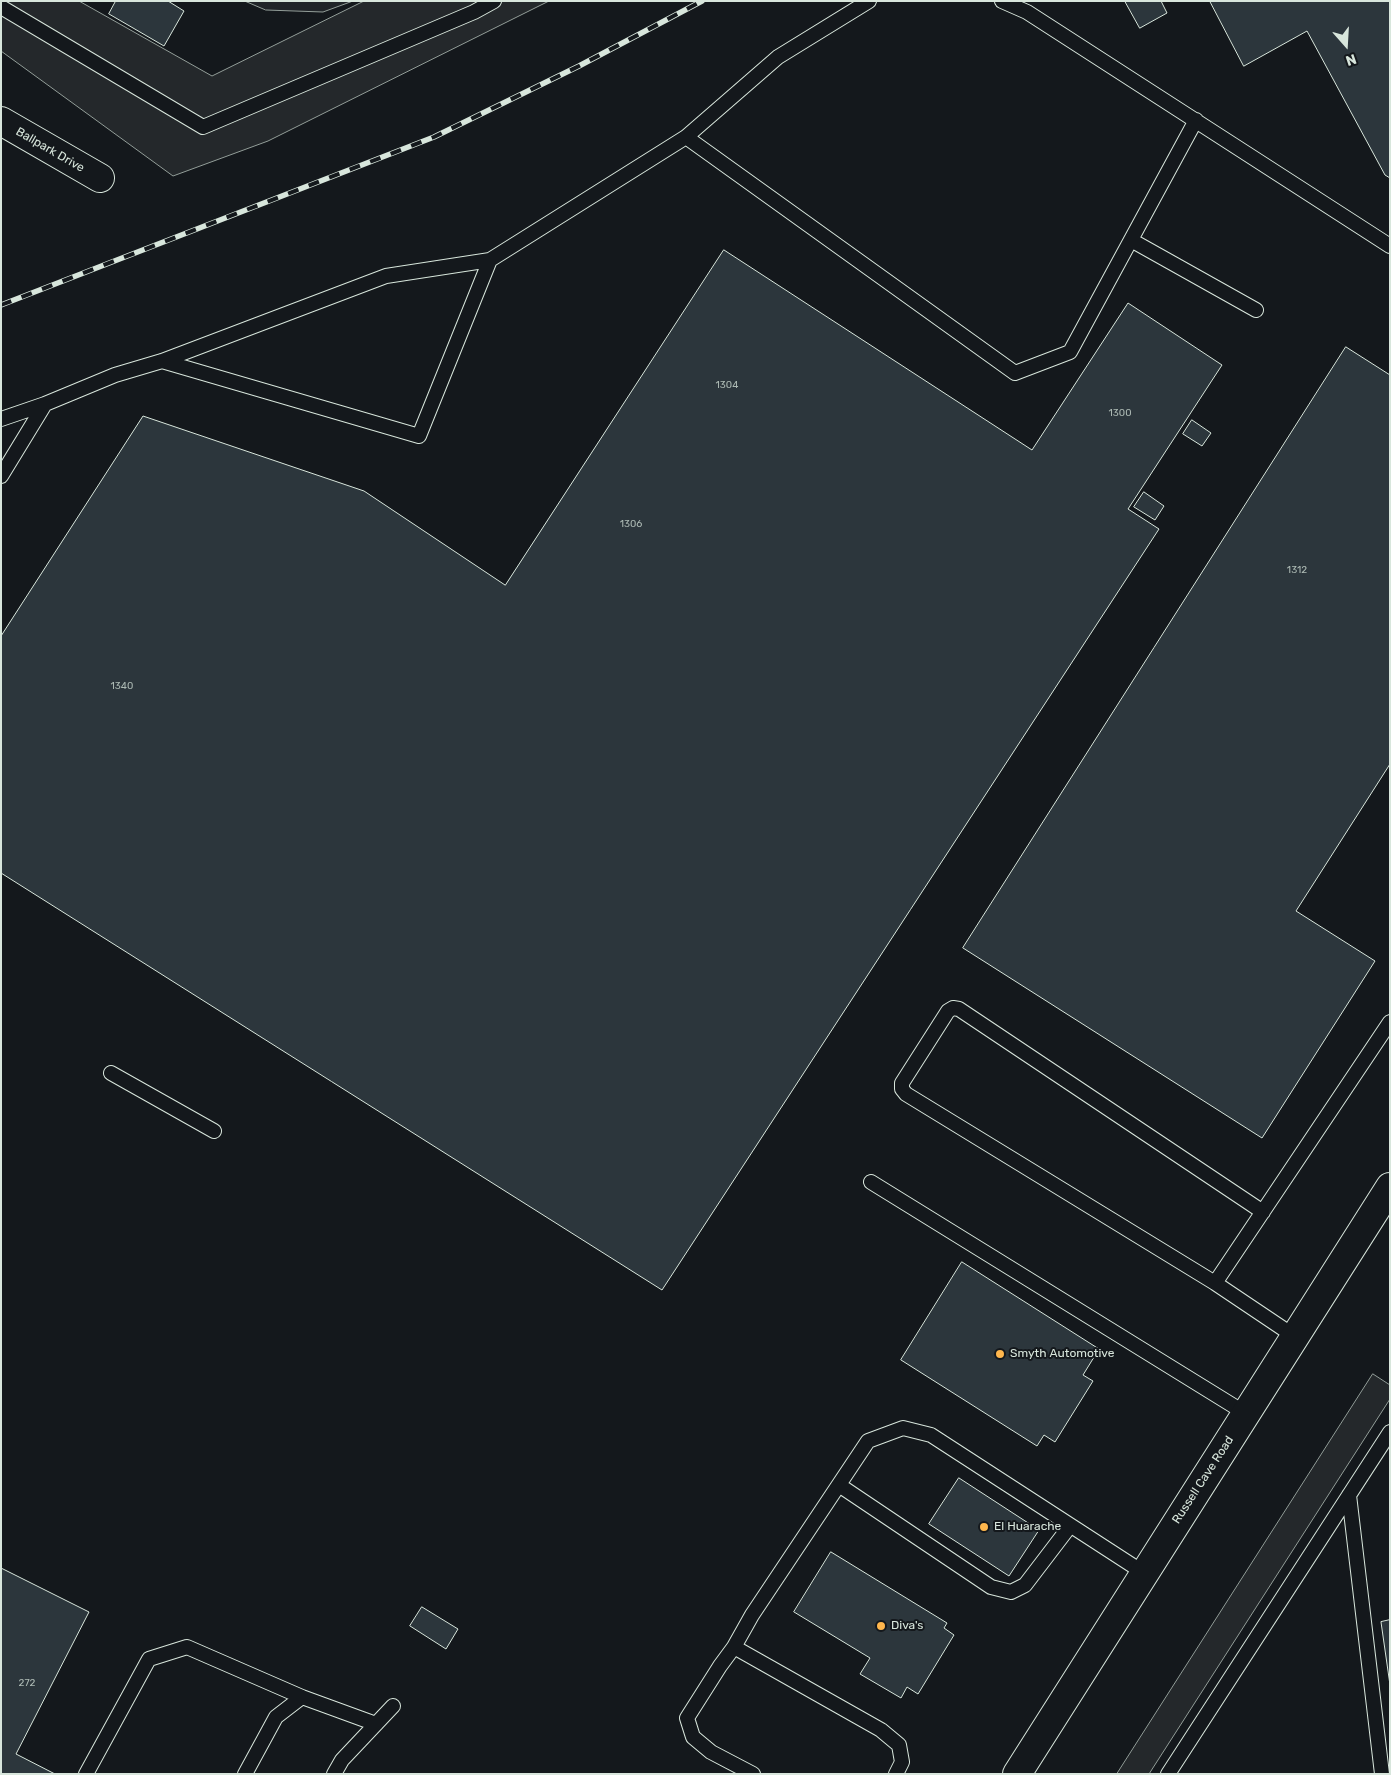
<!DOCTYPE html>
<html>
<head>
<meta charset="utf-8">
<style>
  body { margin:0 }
  #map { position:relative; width:1391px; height:1775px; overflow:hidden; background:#14181c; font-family:Rubik,sans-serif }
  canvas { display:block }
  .frame { position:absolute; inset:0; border:2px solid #d8e6dc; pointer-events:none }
  .north { position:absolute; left:1321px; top:20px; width:50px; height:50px; -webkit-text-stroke:4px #14181c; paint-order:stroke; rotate:161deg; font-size:14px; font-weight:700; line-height:20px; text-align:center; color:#d8e6dc }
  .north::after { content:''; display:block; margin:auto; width:18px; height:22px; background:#d8e6dc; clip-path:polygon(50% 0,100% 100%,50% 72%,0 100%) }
</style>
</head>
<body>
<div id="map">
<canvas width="1391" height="1775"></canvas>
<div class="frame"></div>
<div class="north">N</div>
</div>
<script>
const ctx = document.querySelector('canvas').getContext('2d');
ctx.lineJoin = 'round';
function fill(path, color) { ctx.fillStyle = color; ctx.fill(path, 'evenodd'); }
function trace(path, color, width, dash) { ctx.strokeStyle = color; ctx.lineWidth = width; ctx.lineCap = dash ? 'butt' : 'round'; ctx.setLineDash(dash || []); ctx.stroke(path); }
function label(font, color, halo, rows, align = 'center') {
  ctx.font = font + ' Rubik,sans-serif'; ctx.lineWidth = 4; ctx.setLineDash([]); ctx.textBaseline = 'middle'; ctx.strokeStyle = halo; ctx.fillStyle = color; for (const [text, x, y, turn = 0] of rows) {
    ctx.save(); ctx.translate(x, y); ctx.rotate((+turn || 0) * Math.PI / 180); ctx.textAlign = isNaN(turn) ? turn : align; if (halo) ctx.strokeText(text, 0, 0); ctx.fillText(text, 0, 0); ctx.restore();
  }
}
const green = new Path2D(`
  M245,1H353L323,12L266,10Z`);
fill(green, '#202428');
trace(green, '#939e99', 1);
const parking = new Path2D(`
  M1,1H79L212,76L364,1H549L268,141L173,176L1,51Z
  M1373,1374L1390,1385V1399L1149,1774H1117Z`);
fill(parking, '#24282b');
trace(parking, '#939e99', 1);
const building = new Path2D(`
  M116,1H168L184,11L164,46L109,14Z
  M1125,1H1161L1167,13L1140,28Z
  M1210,1H1390V178L1385,175L1307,31L1244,66Z
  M724,250L1032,450L1128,303L1222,365L1128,509L1159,529L662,1290L1,873V636L143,416L364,491L505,585Z
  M1346,347L1390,375V764L1296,911L1375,961L1262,1138L963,948Z
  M1192,420L1211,433L1202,446L1183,434Z
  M1144,492L1164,506L1155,520L1134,507Z
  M962,1262L1099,1349L1083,1375L1093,1381L1055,1442L1044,1435L1037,1446L901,1360Z
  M959,1478L1039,1530L1009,1576L929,1524Z
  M831,1552L947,1623L944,1628L954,1635L918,1694L907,1687L901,1698L860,1674L870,1658L794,1612Z
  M1,1568L89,1612L16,1754L55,1774H1Z
  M422,1607L458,1629L446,1649L410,1626Z
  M1390,1620V1685L1381,1622Z`);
fill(building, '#2c363c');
trace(building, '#d8e6dc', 1);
const lane = new Path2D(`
  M1002,1L1027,12L1390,246
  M1,7L203,127L474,12L494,1
  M686,137L1015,373L1070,352L1196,120
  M1131,240L1256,310
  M162,361L419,436L490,260
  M1,419L45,404
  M1,476L45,404L115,375L162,361L386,276L490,260L686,137L778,57L869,1
  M111,1073L214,1131
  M871,1182L1245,1413
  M1215,1283L906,1094L902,1089V1083L948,1011L953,1008L959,1009L1263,1212
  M1294,1336L1215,1283L1390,1022
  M839,1485L991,1587L1011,1592L1025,1585L1070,1526
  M1349,1495L1382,1774
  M734,1647L752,1615L868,1441L903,1428L931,1435L1144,1573
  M86,1774L149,1659L187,1647L302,1697
  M245,1774L276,1717L302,1697L376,1724
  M334,1774L342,1760L393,1706
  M753,1774L711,1752L693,1737L687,1718L720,1666L734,1647L881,1730L899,1745L902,1762L896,1774
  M1168,1774L1390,1432`);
const street = new Path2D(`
  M1,121L100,178`);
const secondary = new Path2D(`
  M1017,1774L1390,1187`);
trace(lane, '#d8e6dc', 16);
trace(street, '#d8e6dc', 30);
trace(secondary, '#d8e6dc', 30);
trace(lane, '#14181c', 14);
trace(street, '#14181c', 28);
trace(secondary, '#14181c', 28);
const rail = new Path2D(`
  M1,305L434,137L579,66L702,1`);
trace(rail, '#d8e6dc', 5.5);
trace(rail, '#14181c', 4, [11]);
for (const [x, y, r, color] of [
  [1000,1354,5,"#ffb74d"],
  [984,1527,5,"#ffb74d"],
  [881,1626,5,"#ffb74d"]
]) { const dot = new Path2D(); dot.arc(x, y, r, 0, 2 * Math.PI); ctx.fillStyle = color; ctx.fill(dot); trace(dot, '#14181c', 2); }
label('10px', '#adbab4', null, [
  ["1304",727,385],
  ["1300",1120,413],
  ["1306",631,524],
  ["1312",1297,570],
  ["1340",122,686],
  ["272",27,1683]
]);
label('12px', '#d8e6dc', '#14181c', [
  ["Ballpark Drive",50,150,30],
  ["Russell Cave Road",1203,1480,-57]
]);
label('12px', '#d8e6dc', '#14181c', [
  ["Smyth Automotive",1010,1354],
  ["El Huarache",994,1527],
  ["Diva's",891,1626]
], 'left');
</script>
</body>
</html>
